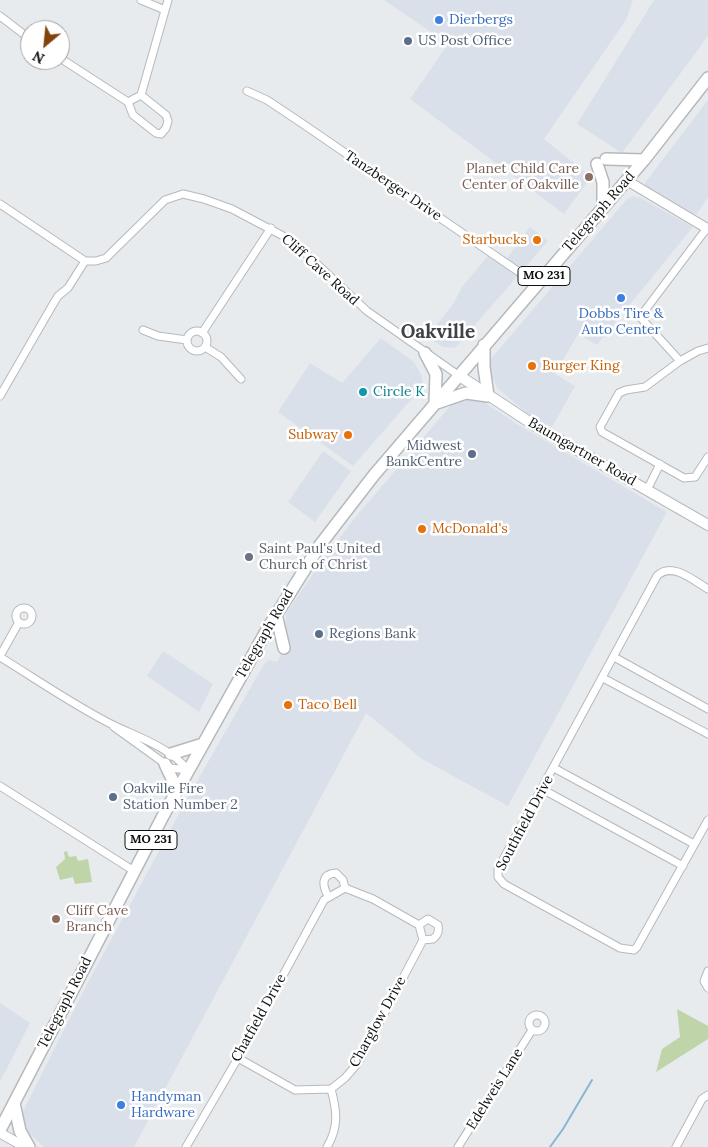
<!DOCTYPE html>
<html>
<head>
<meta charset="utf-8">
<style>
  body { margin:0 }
  #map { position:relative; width:708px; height:1147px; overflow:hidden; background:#e8ebee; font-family:Lora,serif }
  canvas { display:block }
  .north { position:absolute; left:20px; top:20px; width:50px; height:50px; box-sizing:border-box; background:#fff; border:1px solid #9f9fa0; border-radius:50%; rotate:208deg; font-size:14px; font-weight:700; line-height:20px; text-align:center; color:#0f1011 }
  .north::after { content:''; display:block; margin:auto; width:18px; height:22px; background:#83420b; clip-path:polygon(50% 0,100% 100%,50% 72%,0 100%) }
</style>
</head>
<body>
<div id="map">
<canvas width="708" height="1147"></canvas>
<div class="north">N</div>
</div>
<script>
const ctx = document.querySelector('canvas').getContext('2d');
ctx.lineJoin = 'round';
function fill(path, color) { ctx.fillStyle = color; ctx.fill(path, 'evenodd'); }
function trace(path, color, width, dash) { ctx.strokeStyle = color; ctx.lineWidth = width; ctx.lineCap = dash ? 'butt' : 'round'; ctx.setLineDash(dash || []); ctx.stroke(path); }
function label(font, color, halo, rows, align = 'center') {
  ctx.font = font + ' Lora,serif'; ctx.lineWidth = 5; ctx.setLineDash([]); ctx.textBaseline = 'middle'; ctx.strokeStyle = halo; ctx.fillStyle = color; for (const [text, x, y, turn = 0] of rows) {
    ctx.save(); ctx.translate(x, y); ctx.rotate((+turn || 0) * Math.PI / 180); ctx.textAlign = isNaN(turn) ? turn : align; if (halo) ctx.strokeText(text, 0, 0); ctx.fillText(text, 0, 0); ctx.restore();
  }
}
fill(new Path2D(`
  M384,0H633L626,20L544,139L591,177L564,214L410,99L448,44Z
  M654,0H708V36L622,153L577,124Z
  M708,100V197L696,215L647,188L644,184Z
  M633,196L641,198L693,227L597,345L578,334L555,374L575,386L552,427L529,415L497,388L488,366L490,360L627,199Z
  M530,227L548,241L455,348L443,347L427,337L453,304L462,287L488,256L507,258Z
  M381,338L414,362L422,376L423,386L353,466L278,412L310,363L342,383Z
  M464,396L481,400L517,424L667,512L508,806L422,759L366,713L134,1147H44L23,1128L21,1115L85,988L188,797L264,664L269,660L277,662L287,643L284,630L287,612L317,568L353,520L457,398Z
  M323,451L351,471L315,522L288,502Z
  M163,651L213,684L199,712L147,676Z
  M0,1003L30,1023L0,1082Z`), '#dae0ea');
fill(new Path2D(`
  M67,851L69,857L76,856L78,861L88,859L92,882L75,884L73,877L60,880L56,867L65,859L64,852Z
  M677,1009L708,1026V1039L656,1072L662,1049L680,1037Z`), '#c0d4aa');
trace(new Path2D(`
  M550,1147L563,1129L592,1080`), '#87b6d4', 2);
const minor = new Path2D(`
  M141,0L165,10
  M0,16L30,39
  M60,58L128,102L133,115L156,133L161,134L166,128L168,121L166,115L141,95
  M247,91L267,100L300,122L522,274L536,286
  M128,102L141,95L168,0
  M0,204L85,261H96L106,258L165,200L183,194L204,199L232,209L285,237L301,249L367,311L458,375
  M707,228L640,317L680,361L645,387L626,390L619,393L600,427L602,432L684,478L695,477L708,457
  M143,330L158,336L187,340
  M187 341a10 10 0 1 1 20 0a10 10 0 1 1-20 0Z
  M202,333L271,228
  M205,347L221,357L241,379
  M680,361L698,351L708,348
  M0,396L52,306L58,296L68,288L85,261
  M647,490L660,464
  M708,589C694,581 672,561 657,576L498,869V877L504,884L620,948L634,950L637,947L708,820
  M16 616a8 8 0 1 1 16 0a8 8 0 1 1-16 0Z
  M0,656L19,622
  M0,657C36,679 72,704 109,723C137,737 168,746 188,770
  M614,657L708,709
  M603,678L708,734
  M114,727L171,768L188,770
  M554,768L694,844
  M0,786L134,871
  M542,789L683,866
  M328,896C322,885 321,874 336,873L343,880L345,888
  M419,925L428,919L438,925C439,932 438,935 433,939L423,940
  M708,971L704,981L708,988
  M529 1023a8 8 0 1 1 16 0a8 8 0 1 1-16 0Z
  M186,1147L238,1058L324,900L345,888L373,899L419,925L423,940L358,1063L345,1078L331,1089L295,1090L238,1058
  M327,1147C339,1127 337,1111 331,1089
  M458,1147L532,1030
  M676,1147L702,1099L708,1095`);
const tertiary = new Path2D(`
  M626,180L708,229
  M0,1133L25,1147`);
const secondary = new Path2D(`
  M458,375L537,427L708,525`);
const primary = new Path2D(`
  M606,159L644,160
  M597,164L603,182V207
  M425,353L436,374L435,403
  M437,403L466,393L488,396L484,367V345
  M276,614L284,648
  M171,754L203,744
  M165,764L174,783L173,795
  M14,1103L20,1131L29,1147
  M0,1130L163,816L268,628L320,545L374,475L644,160L708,78`);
trace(minor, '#b6b9bc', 9);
trace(tertiary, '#b6b9bc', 11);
trace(secondary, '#b6b9bc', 12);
trace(primary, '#b6b9bc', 14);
trace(minor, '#fff', 7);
trace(tertiary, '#fff', 9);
trace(secondary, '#fff', 10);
trace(primary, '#fff', 11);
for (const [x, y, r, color] of [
  [439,20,5,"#3f7fe0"],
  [408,41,5,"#5c6f8a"],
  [589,177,5,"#8d6e63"],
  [537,240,5,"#e8710a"],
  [621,298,5,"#3f7fe0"],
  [532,366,5,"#e8710a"],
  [363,392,5,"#0f9aa8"],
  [348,435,5,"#e8710a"],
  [472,454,5,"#5c6f8a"],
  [422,529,5,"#e8710a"],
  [249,557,5,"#6b7280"],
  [319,634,5,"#5c6f8a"],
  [288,705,5,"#e8710a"],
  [113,797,5,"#5c6f8a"],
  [56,919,5,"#8d6e63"],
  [121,1105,5,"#3f7fe0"]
]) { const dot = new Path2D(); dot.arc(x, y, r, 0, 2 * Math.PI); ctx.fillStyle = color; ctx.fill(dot); trace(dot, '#fff', 2); }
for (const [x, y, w] of [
  [544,276,52],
  [151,840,52]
]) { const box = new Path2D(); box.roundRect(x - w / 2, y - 9.5, w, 19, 4); ctx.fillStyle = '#fff'; ctx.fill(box); trace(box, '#0f1011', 1); }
label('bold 12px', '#0f1011', null, [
  ["MO 231",544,276],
  ["MO 231",151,840]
]);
label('14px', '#366cbe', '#fff', [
  ["Dierbergs",449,20],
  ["Dobbs Tire &",621,314,"center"],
  ["Auto Center",621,330,"center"],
  ["Handyman",131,1097],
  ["Hardware",131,1113]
], 'left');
label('14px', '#4e5e75', '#fff', [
  ["US Post Office",418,41],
  ["Midwest",462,446,"right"],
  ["BankCentre",462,462,"right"],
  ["Regions Bank",329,634],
  ["Oakville Fire",123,789],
  ["Station Number 2",123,805]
], 'left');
label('14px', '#785e54', '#fff', [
  ["Planet Child Care",579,169],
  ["Center of Oakville",579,185],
  ["Cliff Cave",66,911,"left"],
  ["Branch",66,927,"left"]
], 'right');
label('14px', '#0f1011', '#fff', [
  ["Tanzberger Drive",393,186,34],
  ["Telegraph Road",599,212,-49],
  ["Cliff Cave Road",320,270,42],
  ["Baumgartner Road",582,452,30],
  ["Telegraph Road",265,634,-60],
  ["Southfield Drive",525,823,-62],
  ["Telegraph Road",65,1003,-63],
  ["Chatfield Drive",259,1018,-61],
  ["Charglow Drive",378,1022,-61],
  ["Edelweis Lane",495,1089,-58]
]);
label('14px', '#c56008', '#fff', [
  ["Starbucks",527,240,"right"],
  ["Burger King",542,366],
  ["Subway",338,435,"right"],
  ["McDonald's",432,529],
  ["Taco Bell",298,705]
], 'left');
label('14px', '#0d838f', '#fff', [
  ["Circle K",373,392]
], 'left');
label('14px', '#5b616d', '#fff', [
  ["Saint Paul's United",259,549],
  ["Church of Christ",259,565]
], 'left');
label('bold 19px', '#404245', '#fff', [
  ["Oakville",438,333]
]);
</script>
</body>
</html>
